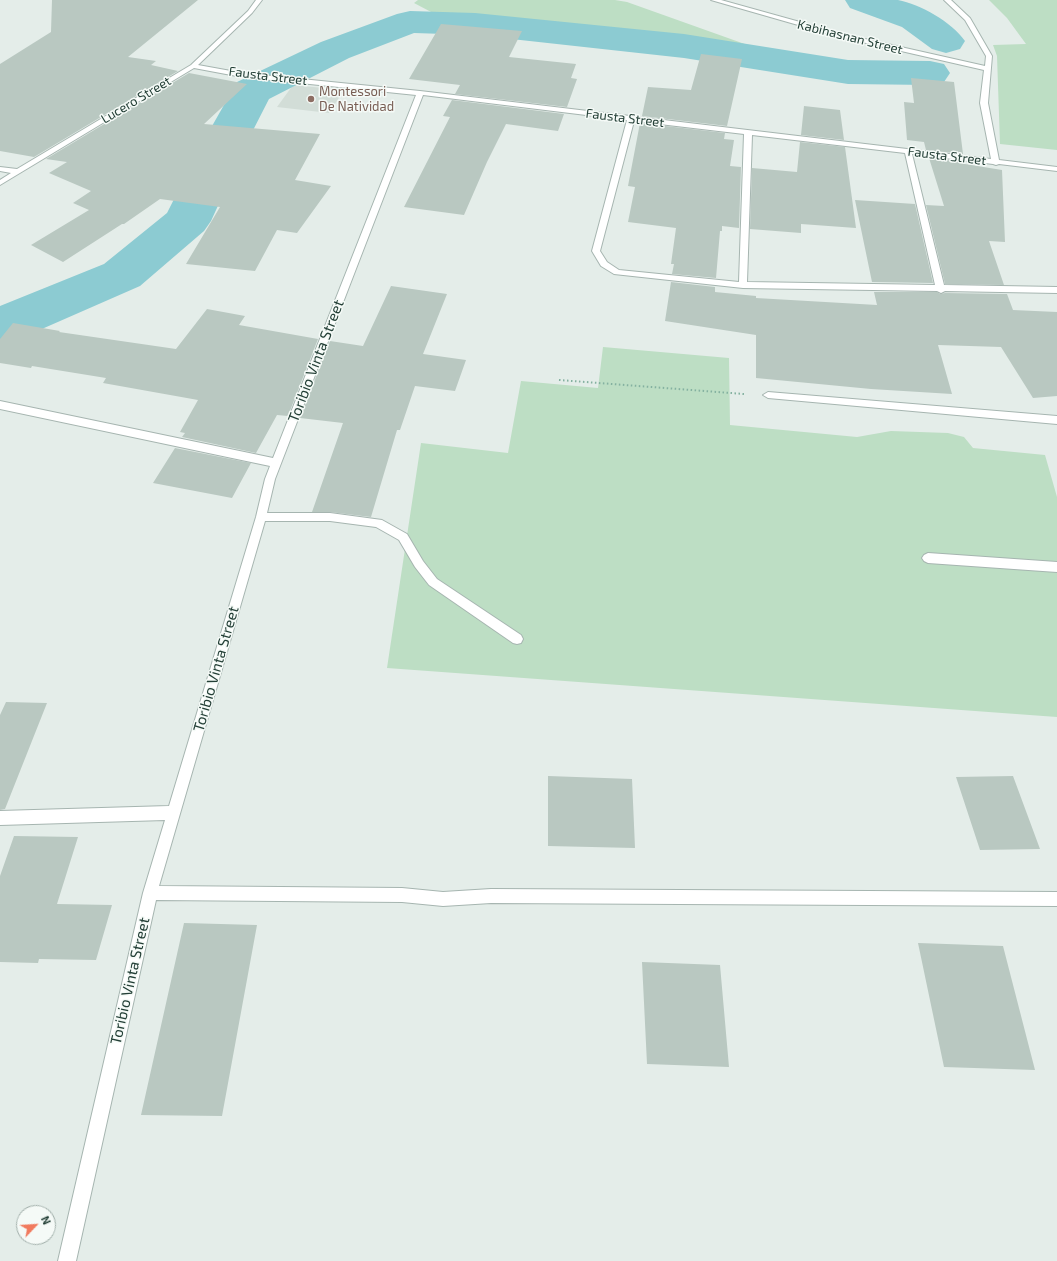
<!DOCTYPE html>
<html>
<head>
<meta charset="utf-8">
<style>
  body { margin:0 }
  #map { position:relative; width:1057px; height:1261px; overflow:hidden; background:#e4ede9; font-family:"Exo 2",sans-serif }
  canvas { display:block }
  .north { position:absolute; left:16px; top:1205px; width:40px; height:40px; box-sizing:border-box; background:#f5faf7; border:1px solid #a1afaa; border-radius:50%; rotate:65deg; font-size:11px; font-weight:700; line-height:16px; text-align:center; color:#233f36 }
  .north::after { content:''; display:block; margin:auto; width:14px; height:18px; background:#f17a5e; clip-path:polygon(50% 0,100% 100%,50% 72%,0 100%) }
</style>
</head>
<body>
<div id="map">
<canvas width="1057" height="1261"></canvas>
<div class="north">N</div>
</div>
<script>
const ctx = document.querySelector('canvas').getContext('2d');
ctx.lineJoin = 'round';
function fill(path, color) { ctx.fillStyle = color; ctx.fill(path, 'evenodd'); }
function trace(path, color, width, dash) { ctx.strokeStyle = color; ctx.lineWidth = width; ctx.lineCap = dash ? 'butt' : 'round'; ctx.setLineDash(dash || []); ctx.stroke(path); }
function label(font, color, halo, rows, align = 'center') {
  ctx.font = font + ' "Exo 2",sans-serif'; ctx.lineWidth = 3; ctx.setLineDash([]); ctx.textBaseline = 'middle'; ctx.strokeStyle = halo; ctx.fillStyle = color; for (const [text, x, y, turn = 0] of rows) {
    ctx.save(); ctx.translate(x, y); ctx.rotate((+turn || 0) * Math.PI / 180); ctx.textAlign = isNaN(turn) ? turn : align; if (halo) ctx.strokeText(text, 0, 0); ctx.fillText(text, 0, 0); ctx.restore();
  }
}
fill(new Path2D(`
  M293,85L344,90L329,113L277,107Z`), '#d2ddd7');
fill(new Path2D(`
  M418,0H615L627,2L770,53L651,32L524,19L433,13L414,3Z
  M989,0H1057V150L1000,144L997,56L993,45L1026,44L1007,18Z
  M603,347L729,358L730,425L857,437L891,431L948,433L964,437L973,448L1045,455L1057,497V717L387,668L421,443L508,453L521,381L598,388Z`), '#bddec4');
fill(new Path2D(`
  M845,0C860,0 884,0 898,0C920,4 952,22 965,41L960,49L946,53L932,49L902,27L850,8Z
  M410,11L475,13L684,34L848,60L930,61L944,64L950,73L944,82L930,85L848,84L684,58L475,35L414,33L349,58L269,99L247,142L211,221L204,231L140,286L19,339L0,344V306L104,264L167,213L203,142L237,82L321,42L397,14Z`), '#8ccbd2');
fill(new Path2D(`
  M52,0H198L128,57L156,61L151,65L178,71L34,157L0,151V64L51,32Z
  M441,24L522,31L509,57L576,64L571,78L577,79L567,107L455,94L460,85L409,79Z
  M701,54L742,59L727,126L642,116L648,87L691,90Z
  M189,73L247,84L204,124L320,134L295,180L331,186L297,233L277,230L255,271L186,264L220,207L160,199L124,224H122L63,262L31,245L89,210L73,203L91,191L49,173L67,162L46,159Z
  M911,78L954,82L963,154L926,150L924,142L907,140L904,102L914,103Z
  M452,100L564,114L558,131L506,124L487,162L464,215L404,207L450,117L443,116Z
  M804,106L840,110L844,140L801,135Z
  M640,123L725,133L724,139L734,140L730,166L741,167L739,228L722,226V231H720L716,278L672,274L674,264H671L676,228L628,222L635,187L628,186Z
  M800,142L845,147L856,228L801,224V233L750,229L752,168L797,172Z
  M929,158L964,162L965,164L1002,170L1005,242L989,241L1004,285L945,284L926,205L944,206Z
  M855,200L915,204L933,283L872,282Z
  M671,282L715,287V292L756,296V298L877,305L874,292H937L940,294L945,293L1007,294L1013,310L1057,312V396L1033,398L1001,347L938,345L952,394L871,389L756,378V335L665,321Z
  M391,286L447,294L423,354L466,360L455,391L415,386L400,430H397L371,517L330,512H312L343,423L300,418L330,341L363,346Z
  M207,309L245,316L239,325L318,339L288,416L277,415L256,453L182,437L185,433L180,432L198,400L103,383L106,378L32,366L31,368L0,363V339L13,323L60,331L59,332L176,349Z
  M175,448L251,463L232,498L153,483Z
  M6,702L47,703L5,809L0,810V715Z
  M548,776L632,779L635,848L548,846Z
  M1013,776L1040,849L980,850L956,777Z
  M14,836L78,837L57,904L112,905L96,960L39,959L38,963L0,962V876Z
  M184,923L257,925L222,1116L141,1115Z
  M918,943L1003,946L1035,1070L944,1067Z
  M642,962L720,965L729,1067L647,1064Z`), '#b9c8c1');
const minor = new Path2D(`
  M256,0H262L252,13L198,65L242,73L420,91L991,159L980,103L984,70L840,37L711,0H721L843,34L985,66L986,56L965,20L944,0H951L970,18L992,56L988,103L999,160L1057,167V171L999,164L996,165L993,164L912,154L944,285L1057,287V293L945,291L941,293L937,291L743,288L614,274L601,266L592,251L627,120L423,95L275,479L267,513H330L382,520L407,534L423,561L437,579L521,635L523,639L521,643L517,644L513,643L429,585L415,567L399,540L376,527L330,521H265L159,886L402,888L443,892L491,889L1057,892V906L491,903L443,906L402,902L156,900L76,1261H58L143,893L165,820L0,825V811L169,806L256,517L265,479L270,466L0,409V401L273,458L416,95L242,77L194,68L0,185V180L11,173L0,171V167L17,169L191,65L248,11ZM634,121L744,134L739,282L619,270L607,262L600,251ZM752,135L905,153L935,285L747,282Z
  M768,392L1057,416V424L768,398L763,395Z
  M928,553L1057,562V572L928,563L924,561L922,558L924,555Z`);
trace(minor, '#a6b5b0', 2);
trace(new Path2D(`
  M559,380L744,394`), '#84b1a0', 2, [1.5, 2.5]);
fill(minor, '#fff');
for (const [x, y, r, color] of [
  [311,99,4,"#8d6e63"]
]) { const dot = new Path2D(); dot.arc(x, y, r, 0, 2 * Math.PI); ctx.fillStyle = color; ctx.fill(dot); trace(dot, '#f5faf7', 1.5); }
label('13px', '#233f36', '#f5faf7', [
  ["Kabihasnan Street",850,37,14],
  ["Fausta Street",268,76,7],
  ["Lucero Street",136,100,-31],
  ["Fausta Street",625,118,7],
  ["Fausta Street",947,156,7]
]);
label('13px', '#785e54', '#f5faf7', [
  ["Montessori",319,92],
  ["De Natividad",319,107]
], 'left');
label('15px', '#233f36', '#f5faf7', [
  ["Toribio Vinta Street",316,361,-69],
  ["Toribio Vinta Street",216,669,-74],
  ["Toribio Vinta Street",130,981,-77]
]);
</script>
</body>
</html>
